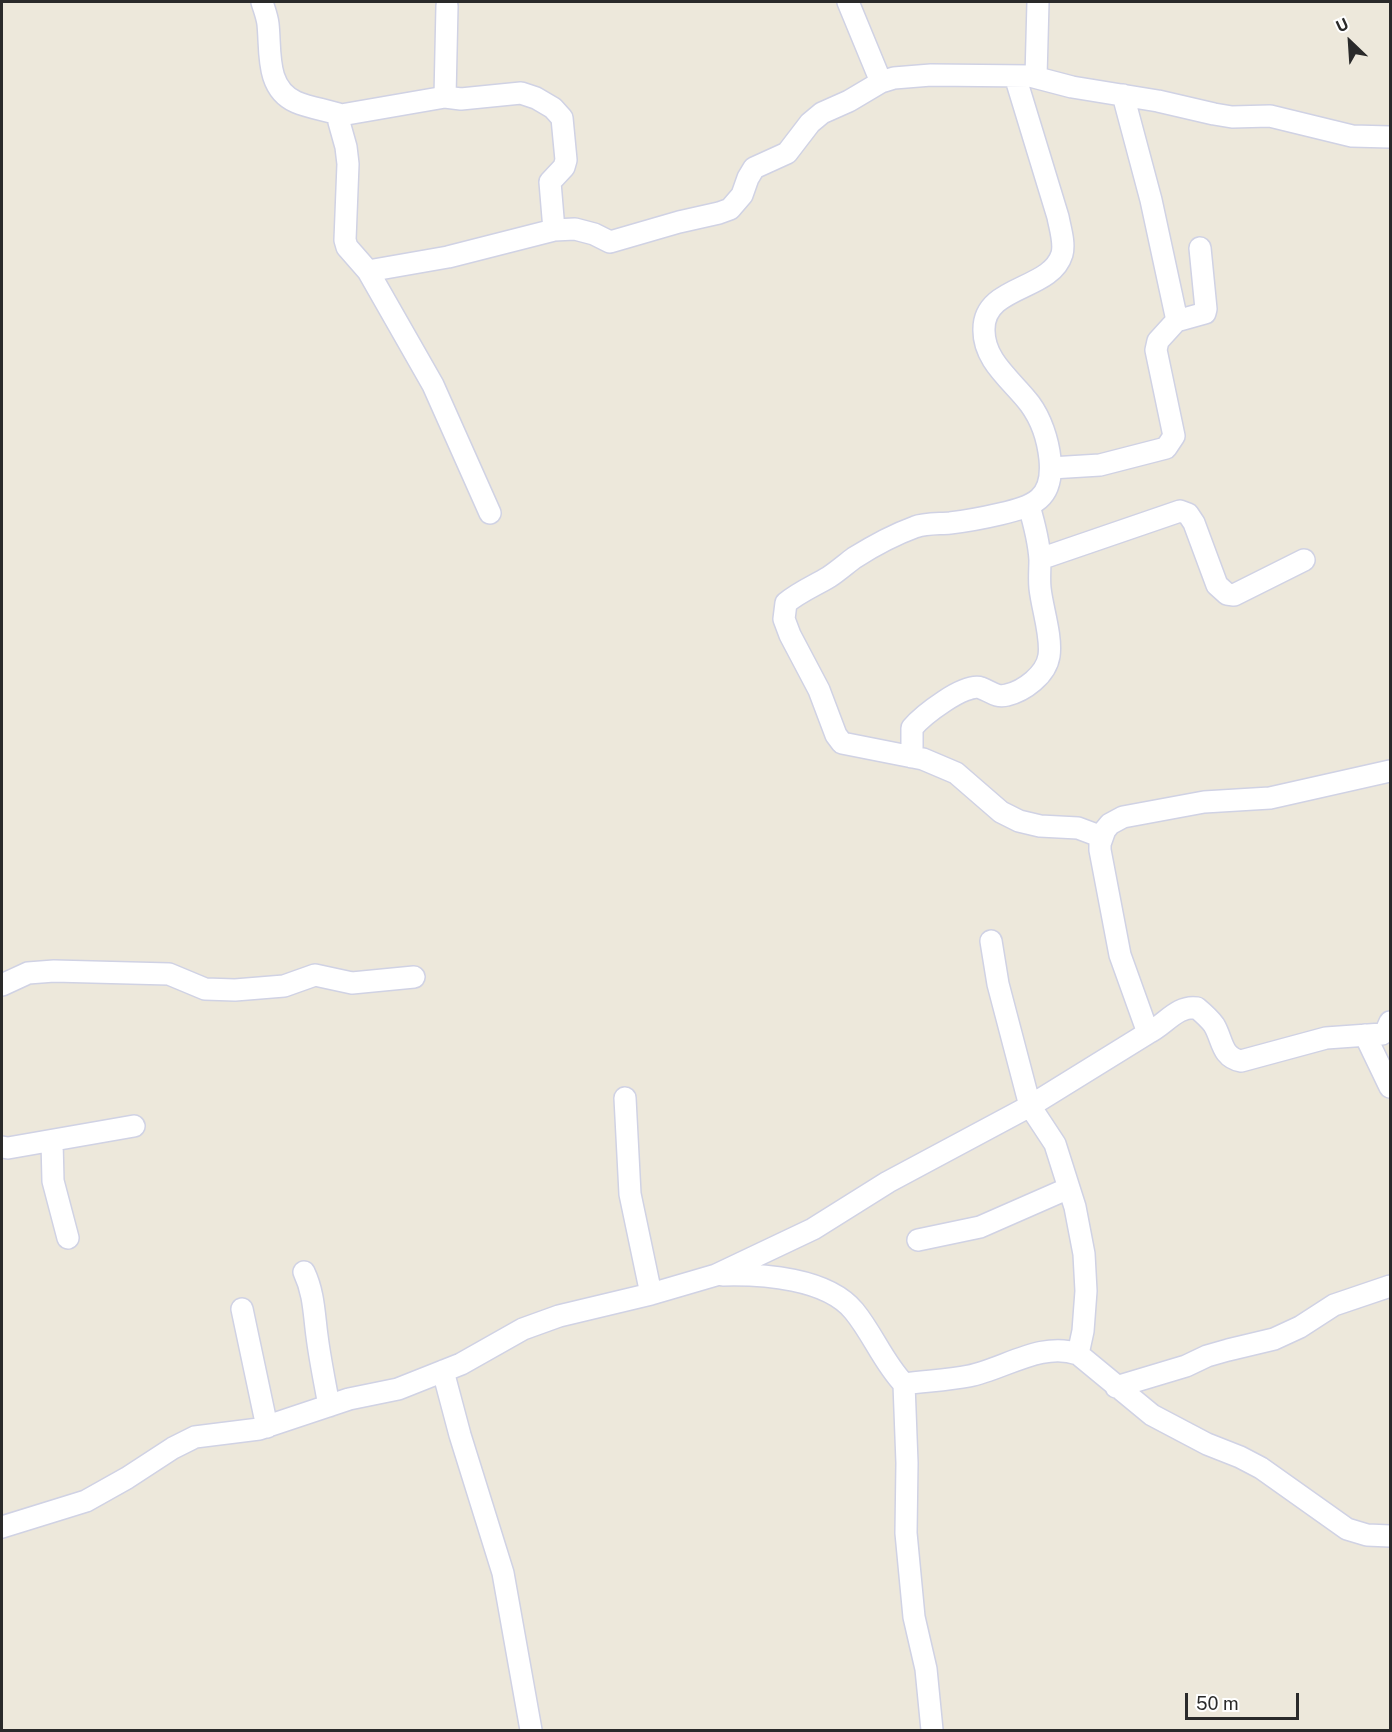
<!DOCTYPE html>
<html>
<head>
<meta charset="utf-8">
<style>
  body { margin:0 }
  #map { position:relative; width:1392px; height:1732px; overflow:hidden; background:#ede8db; font-family:"Public Sans",sans-serif }
  canvas { display:block }
  .frame { position:absolute; inset:0; border:3px solid #2a2a2a; pointer-events:none }
  .north { position:absolute; left:1320px; top:12px; width:60px; height:60px; -webkit-text-stroke:4px #fff; paint-order:stroke; rotate:335deg; font-size:16px; font-weight:700; line-height:24px; text-align:center; color:#2a2a2a }
  .north::after { content:''; display:block; margin:auto; width:21px; height:27px; background:#2a2a2a; clip-path:polygon(50% 0,100% 100%,50% 72%,0 100%) }
  .scale { position:absolute; left:1185px; top:1693px; width:114px; height:27px; box-sizing:border-box; border:3px solid #2a2a2a; border-top:0; padding-left:8px; font-size:18px; line-height:21px; white-space:nowrap; color:#2a2a2a; -webkit-text-stroke:4px #fff; paint-order:stroke }
</style>
</head>
<body>
<div id="map">
<canvas width="1392" height="1732"></canvas>
<div class="frame"></div>
<div class="north">U</div>
<div class="scale">50 m</div>
</div>
<script>
const ctx = document.querySelector('canvas').getContext('2d');
ctx.lineJoin = 'round';
function trace(path, color, width, dash) { ctx.strokeStyle = color; ctx.lineWidth = width; ctx.lineCap = dash ? 'butt' : 'round'; ctx.setLineDash(dash || []); ctx.stroke(path); }
const minor = new Path2D(`
  M262,2C264,9 267,16 268,24C271,51 265,88 296,102C310,108 327,110 341,115
  M848,2L881,82L894,78L931,75L1030,76L1072,87L1158,101L1214,114L1232,117L1270,116L1352,136L1390,137
  M447,6L445,97L341,115L339,122L346,147L348,164L345,240L347,247L368,271L433,385L490,513
  M1015,76L1058,217C1060,228 1065,243 1062,254C1051,291 984,285 984,329C983,361 1013,381 1030,404C1041,419 1048,440 1050,459C1054,500 1033,506 1000,514C983,518 967,521 950,523C939,524 925,523 915,527C893,535 873,546 854,558C846,564 838,571 829,577C814,586 799,592 786,603L784,619L790,635L819,690L836,735L842,743L923,759L956,773L1001,812L1019,821L1040,826L1078,828L1102,837
  M1036,77L1038,2
  M1123,95L1151,200L1176,316L1180,320L1205,313L1206,309L1200,248
  M445,97L461,99L521,93L536,98L553,108L562,118L566,160L564,167L550,182L554,230
  M368,271L448,257L554,230L575,229L594,234L610,242L679,222L719,213L730,209L742,195L748,178L754,168L787,153L810,123L822,113L849,101L881,82
  M1051,468L1100,465L1166,448L1174,436L1156,350L1158,341L1178,319
  M1040,559L1180,511L1188,514L1194,523L1217,585L1227,594L1234,595L1304,560
  M912,757V728C922,716 965,682 981,688C990,691 996,698 1007,695C1024,691 1046,675 1049,656C1052,636 1042,608 1040,588C1039,579 1040,569 1040,560C1039,542 1034,523 1029,506
  M991,941L998,984L1030,1106L1055,1144L1075,1207L1084,1254L1086,1291L1083,1331L1078,1354
  M2,985L28,973L54,971L169,974L205,989L235,990L284,986L315,975L352,983L414,977
  M1148,1033C1165,1025 1177,1005 1197,1008C1203,1013 1209,1018 1214,1025C1223,1040 1221,1057 1241,1061L1326,1038L1382,1034L1386,1031L1390,1022
  M1365,1035L1390,1087
  M625,1098L630,1194L651,1294
  M52,1141L53,1181L68,1238
  M2,1147L8,1148L134,1126
  M918,1240L980,1227L1069,1188
  M304,1272C314,1293 314,1314 317,1336C320,1360 325,1383 329,1406
  M723,1275C763,1274 827,1278 854,1311C873,1334 883,1362 904,1384C926,1381 948,1380 969,1376C1004,1369 1042,1341 1078,1354L1152,1415L1207,1444L1240,1457L1261,1468L1347,1529L1367,1535L1390,1536
  M242,1309L267,1427
  M443,1371L460,1435L503,1573L531,1730
  M904,1384L907,1463L906,1533L914,1617L926,1669L932,1730
  M1116,1387L1186,1366L1207,1356L1228,1350L1274,1339L1300,1327L1334,1305L1390,1286
  M2,1527L86,1501L127,1478L173,1448L195,1437L259,1429L349,1399L398,1389L461,1364L523,1329L559,1316L651,1294L716,1275L813,1229L888,1182L1030,1106L1148,1033L1120,955L1100,850V844L1105,830L1110,824L1123,817L1204,802L1270,798L1390,771`);
trace(minor, '#d0d2e4', 24);
trace(minor, '#fff', 21);
</script>
</body>
</html>
